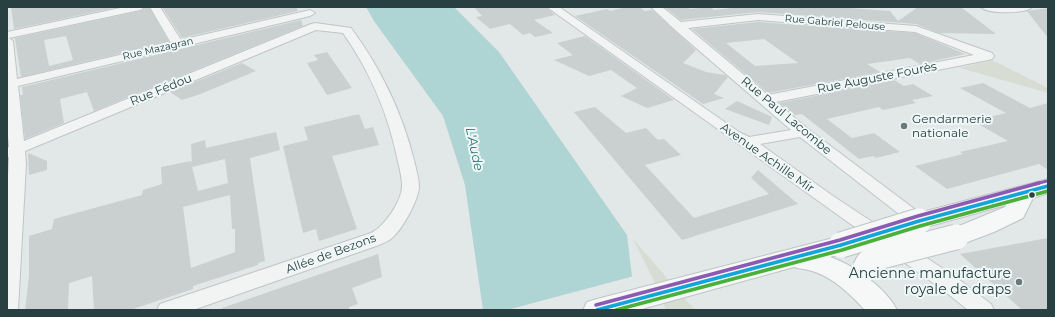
<!DOCTYPE html>
<html>
<head>
<meta charset="utf-8">
<style>
  body { margin:0 }
  #map { position:relative; width:1055px; height:317px; overflow:hidden; background:#e2e7e8; font-family:Montserrat,sans-serif }
  canvas { display:block }
  .frame { position:absolute; inset:0; border:8px solid #284042; pointer-events:none }
</style>
</head>
<body>
<div id="map">
<canvas width="1055" height="317"></canvas>
<div class="frame"></div>
</div>
<script>
const ctx = document.querySelector('canvas').getContext('2d');
ctx.lineJoin = 'round';
function fill(path, color) { ctx.fillStyle = color; ctx.fill(path, 'evenodd'); }
function trace(path, color, width, dash) { ctx.strokeStyle = color; ctx.lineWidth = width; ctx.lineCap = dash ? 'butt' : 'round'; ctx.setLineDash(dash || []); ctx.stroke(path); }
function label(font, color, halo, rows, align = 'center') {
  ctx.font = font + ' Montserrat,sans-serif'; ctx.lineWidth = 4; ctx.setLineDash([]); ctx.textBaseline = 'middle'; ctx.strokeStyle = halo; ctx.fillStyle = color; for (const [text, x, y, turn = 0] of rows) {
    ctx.save(); ctx.translate(x, y); ctx.rotate((+turn || 0) * Math.PI / 180); ctx.textAlign = isNaN(turn) ? turn : align; if (halo) ctx.strokeText(text, 0, 0); ctx.fillText(text, 0, 0); ctx.restore();
  }
}
fill(new Path2D(`
  M992,60L1048,88V93L960,68Z
  M633,239L695,310H666L658,289Z`), '#d8ddd3');
fill(new Path2D(`
  M366,7H454L499,52L627,235L636,310H483L465,185L443,116L374,21Z`), '#afd4d4');
fill(new Path2D(`
  M634,276L638,310H507Z`), '#e2e7e8');
fill(new Path2D(`
  M11,7H118L14,29Z
  M146,7H149L169,42L21,77L15,38L140,11ZM66,36L73,60L49,66L44,40Z
  M162,7H296L298,11L182,38Z
  M474,7H546L555,15L534,20L553,33L535,37L530,33L523,35L510,24L490,29L476,17L482,16Z
  M627,7H639L645,11L652,10L696,50L683,63L706,72L725,75L728,77L714,94L724,98L703,104L575,16L607,9L610,11Z
  M677,7H688L690,9L710,7L714,10L741,7H835L890,11L898,21L918,7H951L962,8L996,34L939,33L916,24L758,12L681,20L666,8Z
  M1048,8V38L1027,11Z
  M301,20L303,26L94,111L87,92L60,99L64,123L25,139L20,95H23L22,87Z
  M758,22L915,33L965,54L920,64L910,58L867,64L880,72L768,93L692,29ZM764,39L798,63L755,66L726,43Z
  M585,36L674,100L647,108L621,96L637,88L611,70L589,76L554,60L573,55L557,43Z
  M327,52L352,88L327,95L307,63L318,60L314,55Z
  M242,63L256,71L198,95L182,100L170,92Z
  M894,80L904,86L913,84L933,96L912,100L916,103L883,110L879,107L827,119L852,138L874,133L900,152L876,158L873,156L859,159L802,114L795,115L779,103Z
  M983,83L1030,108L1048,103V170L1039,164L947,189L915,166L963,154L960,152L1008,141L973,121L1006,113L960,88Z
  M737,101L772,117L769,125L725,109Z
  M595,107L626,133L646,128L658,140L664,139L681,155L645,165L694,218L769,194L751,178L758,170L798,204L682,240L574,112Z
  M359,114L365,129L373,127L379,145L332,156L357,229L319,241L316,229L303,233L283,146L308,140L304,127Z
  M276,132L280,150L250,158L265,261L258,263V265L193,286V289L130,310H94L92,276L69,283L68,310H25L29,276V236L52,229L54,219L142,195L143,190L162,184L161,167L191,161L192,163L191,144L205,140L206,148ZM225,159L228,183L198,191L192,167ZM230,195L232,229H235V252L191,268L183,207Z
  M28,153L47,161V170L29,175Z
  M1048,238V310H1022L960,254Z
  M378,254L382,277L352,288L358,304L349,307V310H222V308L257,296Z`), '#cacfd0');
const minor = new Path2D(`
  M125,7H145L140,10L9,38L13,41L17,79L171,43L150,7H160L181,40L310,10L315,13L310,16L18,86L24,141L311,24L315,23L351,28C380,67 402,112 414,160C416,169 419,178 419,187C419,199 402,230 392,238C389,241 383,243 379,245L193,310H157L160,304L371,233C384,227 402,201 402,186C402,178 400,170 398,162C389,116 370,71 343,33L316,30L25,151L26,164L18,310H7V195L9,157L7,158V147H9L7,123V32Z
  M547,7H559L739,132L749,137L791,130L673,28L651,7H662L681,22L758,14L916,26L992,53L994,56L992,59L988,60L776,102L808,129L925,217L928,221L925,225L919,227L913,225L800,137L760,144L833,196L957,278L991,304L994,310H968L943,290ZM758,20L915,32L974,55L768,95L688,28Z
  M981,7H1032C1027,14 987,14 981,7Z`);
const major = new Path2D(`
  M1048,179V193L1033,198L1023,218L994,232L965,243L956,246L947,243L944,237L947,231L1005,207L1006,205L919,229L911,227L907,221L911,215Z
  M841,236L850,239L854,245L850,251L830,257C854,265 886,288 897,310H865C851,295 833,277 812,271C806,269 800,269 794,267L638,310H583L587,302L597,299Z`);
trace(minor, '#c0c5c6', 2);
trace(major, '#bec5c6', 2);
fill(minor, '#f2f4f4');
fill(major, '#f6f7f7');
const majorBridge = new Path2D(`
  M841,245L919,221
  M865,269L868,263L878,257L956,237`);
trace(majorBridge, '#bec5c6', 27, []);
trace(majorBridge, '#f6f7f7', 25);
trace(new Path2D(`
  M597,310L841,245L919,221L1048,186`), '#11a5da', 3.5);
trace(new Path2D(`
  M616,310L842,250L920,226L1048,191`), '#49b039', 3.5);
trace(new Path2D(`
  M1035,184L1047,181`), '#8c59b3', 3);
trace(new Path2D(`
  M596,305L840,240L918,216L1039,183`), '#8c59b3', 3.5);
for (const [x, y, r, color] of [
  [904,126,4,"#697a7c"],
  [1032,195,3.5,"#284042"],
  [1019,282,4,"#697a7c"]
]) { const dot = new Path2D(); dot.arc(x, y, r, 0, 2 * Math.PI); ctx.fillStyle = color; ctx.fill(dot); trace(dot, '#f0f7f7', 1.5); }
label('10px', '#284042', '#f0f7f7', [
  ["Rue Gabriel Pelouse",835,23,5],
  ["Rue Mazagran",158,49,-13]
]);
label('12px', '#284042', '#f0f7f7', [
  ["Rue Auguste Fourès",877,78,-11],
  ["Rue Fédou",161,90,-22],
  ["Rue Paul Lacombe",786,116,40],
  ["Avenue Achille Mir",767,158,35],
  ["Allée de Bezons",331,254,-20]
]);
label('12px', '#284042', '#f0f7f7', [
  ["Gendarmerie",912,119],
  ["nationale",912,133]
], 'left');
label('italic 13px', '#2f7879', '#f0f7f7', [
  ["L'Aude",474,149,78]
]);
label('14px', '#284042', '#f0f7f7', [
  ["Ancienne manufacture",1011,274],
  ["royale de draps",1011,290]
], 'right');
</script>
</body>
</html>
